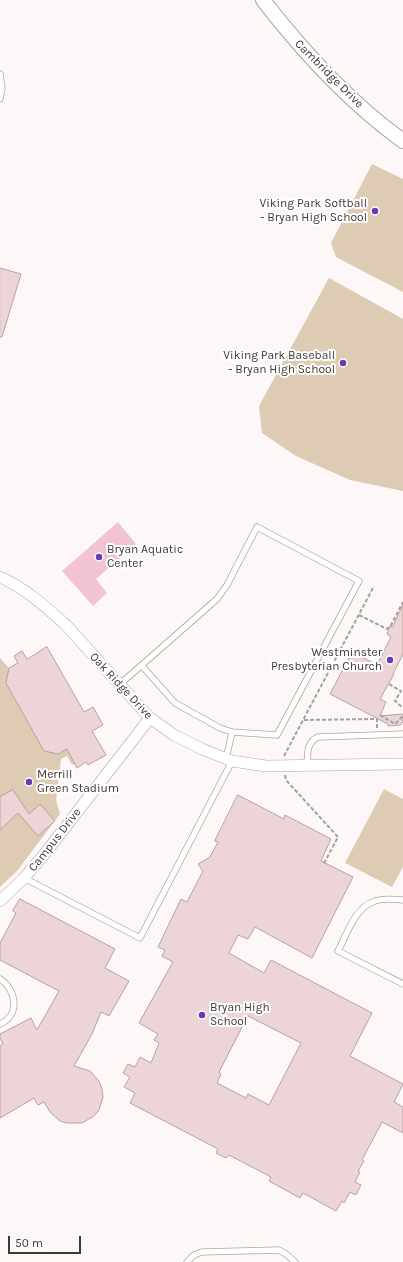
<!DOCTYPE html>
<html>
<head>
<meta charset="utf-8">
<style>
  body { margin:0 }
  #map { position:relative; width:403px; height:1262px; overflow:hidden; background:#fdf8f7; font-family:Karla,sans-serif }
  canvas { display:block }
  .scale { position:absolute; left:8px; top:1236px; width:73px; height:18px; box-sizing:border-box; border:2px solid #413836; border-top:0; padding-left:5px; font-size:12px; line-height:14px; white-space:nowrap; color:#413836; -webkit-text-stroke:3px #fff; paint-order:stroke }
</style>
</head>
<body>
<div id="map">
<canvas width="403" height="1262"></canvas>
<div class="scale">50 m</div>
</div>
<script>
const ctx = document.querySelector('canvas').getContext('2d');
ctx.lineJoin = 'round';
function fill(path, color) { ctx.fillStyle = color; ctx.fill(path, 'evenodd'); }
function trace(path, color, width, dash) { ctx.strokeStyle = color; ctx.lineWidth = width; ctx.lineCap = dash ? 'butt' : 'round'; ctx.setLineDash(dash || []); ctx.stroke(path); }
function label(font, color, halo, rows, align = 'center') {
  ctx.font = font + ' Karla,sans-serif'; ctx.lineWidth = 4; ctx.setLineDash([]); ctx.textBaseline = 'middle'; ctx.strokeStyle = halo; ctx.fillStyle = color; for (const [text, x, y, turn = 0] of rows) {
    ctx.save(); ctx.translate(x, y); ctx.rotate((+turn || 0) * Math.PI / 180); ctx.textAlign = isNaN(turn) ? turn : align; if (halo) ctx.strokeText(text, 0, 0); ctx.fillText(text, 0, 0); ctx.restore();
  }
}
fill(new Path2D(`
  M372,164L403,179V292L336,257L331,243Z
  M329,278L403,319V491L350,480L296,456L262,433L259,406Z
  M0,658L9,668L6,683L44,750L58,754L67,749L75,763L72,765L67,756L61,759L56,800L60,814L17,871L0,887Z
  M384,789L403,799V867L392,887L345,863Z`), '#ddcbb4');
fill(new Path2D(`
  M118,522L136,544L96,579L107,593L93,606L62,571Z`), '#f2c3d4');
const building = new Path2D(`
  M0,268L21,274L2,337H0Z
  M403,605V654L393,674H394L380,699L386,702L380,716L403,714V722L400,725L388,726V724L330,694L352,652L377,665L391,637L387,634L390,626L392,627Z
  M47,647L84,712L93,707L103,725L92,731L106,755L88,765L86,762L77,768L67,749L58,754L44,751L6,683L9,668L18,663L14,656L22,651L27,659Z
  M13,790L29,814L40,804L55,821L38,836L18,813L0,830V797Z
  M238,795L284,819L285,815L331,839L321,861L353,877L312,958L255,927L248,939L238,935L229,953L264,973L271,960L372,1013L350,1056L403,1084L394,1102L403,1107V1133L382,1122L362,1160L364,1161L358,1171L360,1172L355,1182L361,1185L356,1195L350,1192L344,1203L342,1201L336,1211L303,1193L300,1198L269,1181L271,1177L229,1155L226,1158L216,1153L218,1149L130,1103L135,1093L124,1087L130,1077L123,1073L128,1064L135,1067L140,1057L151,1063L159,1043L154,1040L158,1034L139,1023L173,962L162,956L165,950L158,947L181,899L187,902L203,871L198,864L210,857L218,842L215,841ZM248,1016L301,1043L269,1105L248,1094L246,1098L217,1083L221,1074L219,1073Z
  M20,899L115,949L105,968L129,981L109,1016L101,1012L92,1034L74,1066L90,1071L99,1081L102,1089L103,1097L99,1110L94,1116L82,1123H66L60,1121L50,1112L44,1102L38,1105L34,1098L0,1118V1046L3,1044L0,1038V1034L31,1018L37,1030L59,991L0,960V943L16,913L13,911Z`);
fill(building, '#edd4d6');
trace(building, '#b7a0a1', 1);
const service = new Path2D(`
  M0,74L2,88L0,99
  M119,685L217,599L227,585L257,527L359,581L277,735L232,732L220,728L175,703L142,666
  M226,759L232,732
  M307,765C308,754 306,743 318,737L403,734
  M24,878L140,938L232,761
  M403,900C394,899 383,898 375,901C355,907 347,934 338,951L403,984
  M0,979C16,989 21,1015 0,1024
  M187,1262L194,1255L202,1252L279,1250L286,1254L295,1262`);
const minor = new Path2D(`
  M0,577C25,588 46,607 66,625L150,718L174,735L202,749L232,761L266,766L403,764
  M0,901L24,878L43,856L150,718`);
const tertiary = new Path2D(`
  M263,0C304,53 349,102 403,141`);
trace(service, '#b7a19b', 7);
trace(minor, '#b7a19b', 12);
trace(tertiary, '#b7a19b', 16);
trace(new Path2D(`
  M359,615L387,629L391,625L403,602
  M389,684L401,691L395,701L403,708
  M380,715L395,724L403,716
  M304,720L377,719V729
  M284,756L374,586
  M285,775L286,780L338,837L323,865`), '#a6a09e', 2, [4, 2]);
trace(service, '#fff', 5.5);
trace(minor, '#fff', 11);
trace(tertiary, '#fff', 14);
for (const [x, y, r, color] of [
  [375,211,4,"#663cb4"],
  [343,363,4,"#663cb4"],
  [99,557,4,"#663cb4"],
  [390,660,4,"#663cb4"],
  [29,782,4,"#663cb4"],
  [202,1015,4,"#663cb4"]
]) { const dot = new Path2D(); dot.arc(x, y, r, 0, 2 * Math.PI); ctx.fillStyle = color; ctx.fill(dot); trace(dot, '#fff', 1.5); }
label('12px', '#413836', '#fff', [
  ["Cambridge Drive",329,74,45],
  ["Oak Ridge Drive",121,686,47],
  ["Campus Drive",55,840,-52]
]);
label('12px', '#413836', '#fff', [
  ["Viking Park Softball",367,204],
  ["- Bryan High School",367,218],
  ["Viking Park Baseball",335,356],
  ["- Bryan High School",335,370],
  ["Bryan Aquatic",107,550,"left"],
  ["Center",107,564,"left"],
  ["Westminster",382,653],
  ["Presbyterian Church",382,667],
  ["Merrill",37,775,"left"],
  ["Green Stadium",37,789,"left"],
  ["Bryan High",210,1008,"left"],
  ["School",210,1022,"left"]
], 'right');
</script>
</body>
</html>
